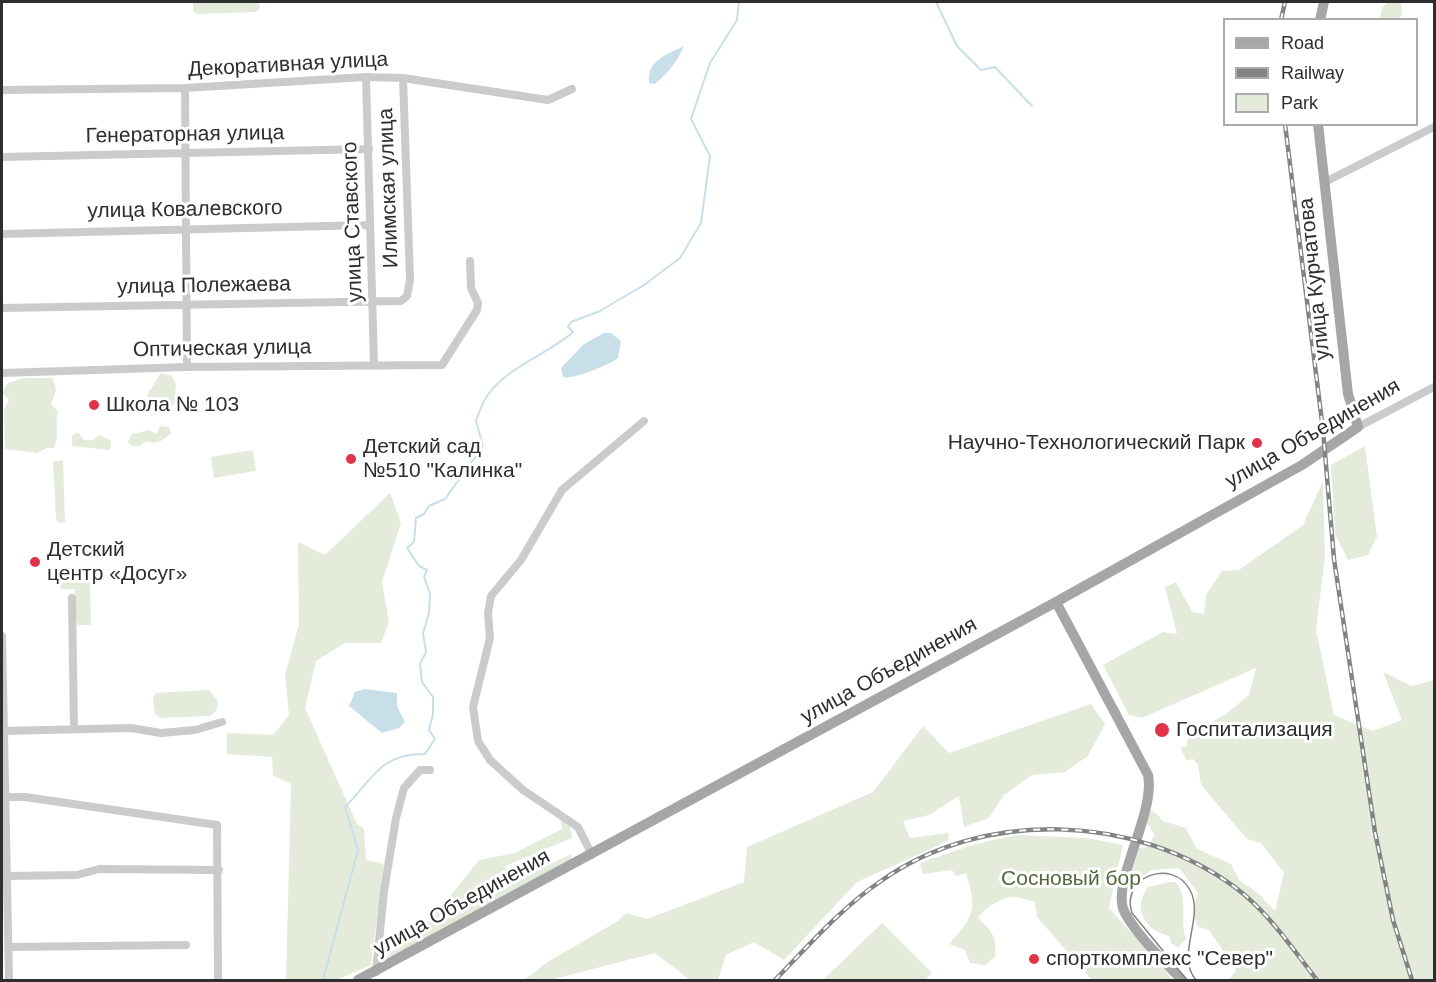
<!DOCTYPE html>
<html>
<head>
<meta charset="utf-8">
<style>
  body { margin:0 }
  #map { position:relative; width:1436px; height:982px; overflow:hidden; background:#fff; font-family:Arial,sans-serif }
  canvas { display:block }
  .frame { position:absolute; inset:0; border:3px solid #2e2e2e; pointer-events:none }
  .legend { position:absolute; left:1223px; top:18px; width:195px; height:108px; box-sizing:border-box; background:#fff; border:2px solid #ababab; margin:0; padding:8px 10px; list-style:none; font-size:18px; color:#2e2e2e }
  .legend li { display:flex; align-items:center; gap:12px; height:30px }
  .legend b { width:30px; border:2px solid #ababab }
</style>
</head>
<body>
<div id="map">
<canvas width="1436" height="982"></canvas>
<div class="frame"></div>
<ul class="legend">
<li><b style="height:8px;background:#a6a6a6"></b>Road</li>
<li><b style="height:8px;background:#838383"></b>Railway</li>
<li><b style="height:16px;background:#e4ebdb"></b>Park</li>
</ul>
</div>
<script>
const ctx = document.querySelector('canvas').getContext('2d');
ctx.lineJoin = 'round';
function fill(path, color) { ctx.fillStyle = color; ctx.fill(path, 'evenodd'); }
function trace(path, color, width, dash) { ctx.strokeStyle = color; ctx.lineWidth = width; ctx.lineCap = dash ? 'butt' : 'round'; ctx.setLineDash(dash || []); ctx.stroke(path); }
function label(font, color, halo, rows, align = 'center') {
  ctx.font = font + ' Arial,sans-serif'; ctx.lineWidth = 6; ctx.setLineDash([]); ctx.textBaseline = 'middle'; ctx.strokeStyle = halo; ctx.fillStyle = color; for (const [text, x, y, turn = 0] of rows) {
    ctx.save(); ctx.translate(x, y); ctx.rotate((+turn || 0) * Math.PI / 180); ctx.textAlign = isNaN(turn) ? turn : align; if (halo) ctx.strokeText(text, 0, 0); ctx.fillText(text, 0, 0); ctx.restore();
  }
}
fill(new Path2D(`
  M193,2H259L260,8L256,12L196,14L193,11Z
  M1388,2H1401L1402,15L1399,19H1380L1382,8Z
  M161,373L172,376L176,385L174,404L163,410L154,407L147,395Z
  M23,378H53L56,390L51,404L58,411C54,425 60,435 54,448H47L37,453L5,449L4,409L9,400L2,392L8,383Z
  M160,426L169,427L171,433C162,441 158,445 146,441L140,446H132L128,442L132,434L149,430L156,434Z
  M78,432L84,440H93L99,435L111,441V447L109,450L72,446V436Z
  M1365,446L1377,537L1368,555L1348,560L1335,534L1331,465Z
  M253,450L256,471L214,478L211,457Z
  M63,460L65,522L58,523L56,519L53,462Z
  M1323,481L1325,557L1316,630L1334,715L1373,731L1402,720L1383,672L1412,686L1434,680V980H1229L1236,970L1209,930L1198,927C1193,916 1193,904 1198,893L1179,868L1152,870L1132,883L1131,875L1139,848L1147,847L1155,835L1147,823L1149,810L1156,813L1163,821L1186,828L1197,849L1231,864L1239,880L1258,893L1275,911L1284,873L1261,843L1247,839L1201,785L1198,765L1193,759L1187,761L1180,747H1186L1189,735L1226,714L1249,695L1256,668L1142,718L1129,715L1103,665L1163,632L1177,634L1165,587L1176,582L1192,612L1204,614L1206,595L1222,571L1239,570L1303,525Z
  M390,493L401,523L382,582L389,622L381,643H345L316,661L305,708L357,824L364,829L366,860L384,864L371,965L336,980H286L291,784L273,775L272,757L227,754V733L273,735L289,715L285,675L299,624L298,542L325,555Z
  M87,576L90,579L91,625H78L75,618V589H60V577Z
  M209,690L218,701L216,711L210,716L161,718L155,714L153,697L156,693Z
  M1091,704L1105,724L1088,756L1065,772L1032,775L1004,795L989,818L964,827L959,796L929,815L903,821L910,838L949,833L948,841L857,882L784,960L754,942L726,955L718,980H690L655,953L550,980H524L549,961L618,921L626,913L647,919L744,882L747,847L873,792L923,726L949,753Z
  M560,817L570,825L572,838L505,866L513,881L572,854L571,861L442,932L383,959L432,919L479,860L515,853L562,829Z
  M1016,835L1086,838L1123,845L1109,908L1173,980H1092L1037,917L1035,902C1028,901 1017,896 1011,897C999,899 984,908 978,918C993,932 997,937 995,957L985,965L970,963L965,950L949,944C975,915 977,910 966,873L956,876L952,870L923,874L920,864C929,858 936,858 946,854C970,845 992,840 1016,835Z
  M1169,882H1175C1190,898 1179,919 1186,939L1178,948L1171,943L1170,937C1165,934 1156,932 1153,929C1139,917 1137,902 1148,887Z
  M882,923L932,973L925,980H823Z`), '#e4ebdb');
fill(new Path2D(`
  M684,46C677,62 668,73 655,84L649,83C647,60 666,55 684,46Z
  M604,333H611L621,341L618,358C609,365 573,380 563,377L561,368L584,344Z
  M365,689L397,693V706L405,722L399,728L382,733L349,706L355,692Z`), '#c8dfea');
trace(new Path2D(`
  M936,2L957,46L981,70L995,67L1032,106
  M323,980L358,850L345,807C374,778 379,754 425,754L435,739L429,730L433,714V697L422,682L420,664L426,652L423,633L429,613L430,593L424,577L427,570L419,566L407,548L414,542L416,518L424,514L429,506L445,499L483,446L476,421C479,413 482,403 487,396C508,366 547,355 573,332L568,327L571,322L600,311L644,285L680,258L701,223L710,156L691,119L710,63L737,20L739,2`), '#c8dfea', 2);
trace(new Path2D(`
  M366,77L374,365
  M185,88L187,367
  M2,90L185,88L366,77L403,78L548,100L572,89
  M2,157L369,149
  M1325,182L1434,127
  M2,234L370,225
  M2,308L401,301L407,296L410,280L403,78
  M2,373L187,367L442,365L477,310L478,303L471,288L470,261
  M1358,427L1434,387
  M72,598L74,729
  M2,636L9,980
  M2,731L131,728L161,733L195,730L222,722
  M6,797H25L217,825L218,980
  M592,855L578,827L523,790L490,760L478,741L473,707L490,638L488,613L491,596L521,560L562,490L644,421
  M7,876L77,875L99,869L219,870
  M8,947L186,945
  M376,972L384,891L396,818L404,788L420,770H430`), '#cbcbcb', 8);
trace(new Path2D(`
  M1320,20L1324,2
  M1056,602L1148,775C1156,814 1109,886 1125,913C1139,938 1163,960 1182,980
  M358,980L1056,602L1302,465L1358,427L1348,394L1318,124`), '#a6a6a6', 10);
trace(new Path2D(`
  M1187,980L1132,913C1120,877 1172,857 1190,890C1205,917 1175,956 1196,980`), '#838383', 1.5);
const rail = new Path2D(`
  M1281,20L1285,2
  M1285,124L1323,430L1334,559L1375,832L1393,920L1412,980
  M775,980C808,946 841,908 881,881C984,808 1136,814 1236,888C1269,913 1292,948 1317,980`);
trace(rail, '#838383', 4.5);
trace(rail, '#fff', 2, [7]);
for (const [x, y, r, color] of [
  [94,405,6,"#e13348"],
  [1257,443,6,"#e13348"],
  [351,459,6,"#e13348"],
  [35,562,6,"#e13348"],
  [1162,730,8,"#e13348"],
  [1034,959,6,"#e13348"]
]) { const dot = new Path2D(); dot.arc(x, y, r, 0, 2 * Math.PI); ctx.fillStyle = color; ctx.fill(dot); trace(dot, '#fff', 2); }
label('21px', '#2e2e2e', '#fff', [
  ["Декоративная улица",288,65,-3],
  ["Генераторная улица",185,135,-1],
  ["Илимская улица",389,188,-92],
  ["улица Ковалевского",185,210,-1],
  ["улица Ставского",353,222,-92],
  ["улица Курчатова",1315,279,-96],
  ["улица Полежаева",204,286,-1],
  ["Оптическая улица",222,349,-1],
  ["улица Объединения",1313,434,-30],
  ["улица Объединения",889,671,-29],
  ["улица Объединения",462,903,-29]
]);
label('21px', '#2e2e2e', '#fff', [
  ["Школа № 103",106,405],
  ["Научно-Технологический Парк",1245,443,"right"],
  ["Детский сад",363,447],
  ["№510 \"Калинка\"",363,471],
  ["Детский",47,550],
  ["центр «Досуг»",47,574],
  ["Госпитализация",1176,730],
  ["спорткомплекс \"Север\"",1046,959]
], 'left');
label('21px', '#53683c', '#fff', [
  ["Сосновый бор",1071,879]
]);
</script>
</body>
</html>
